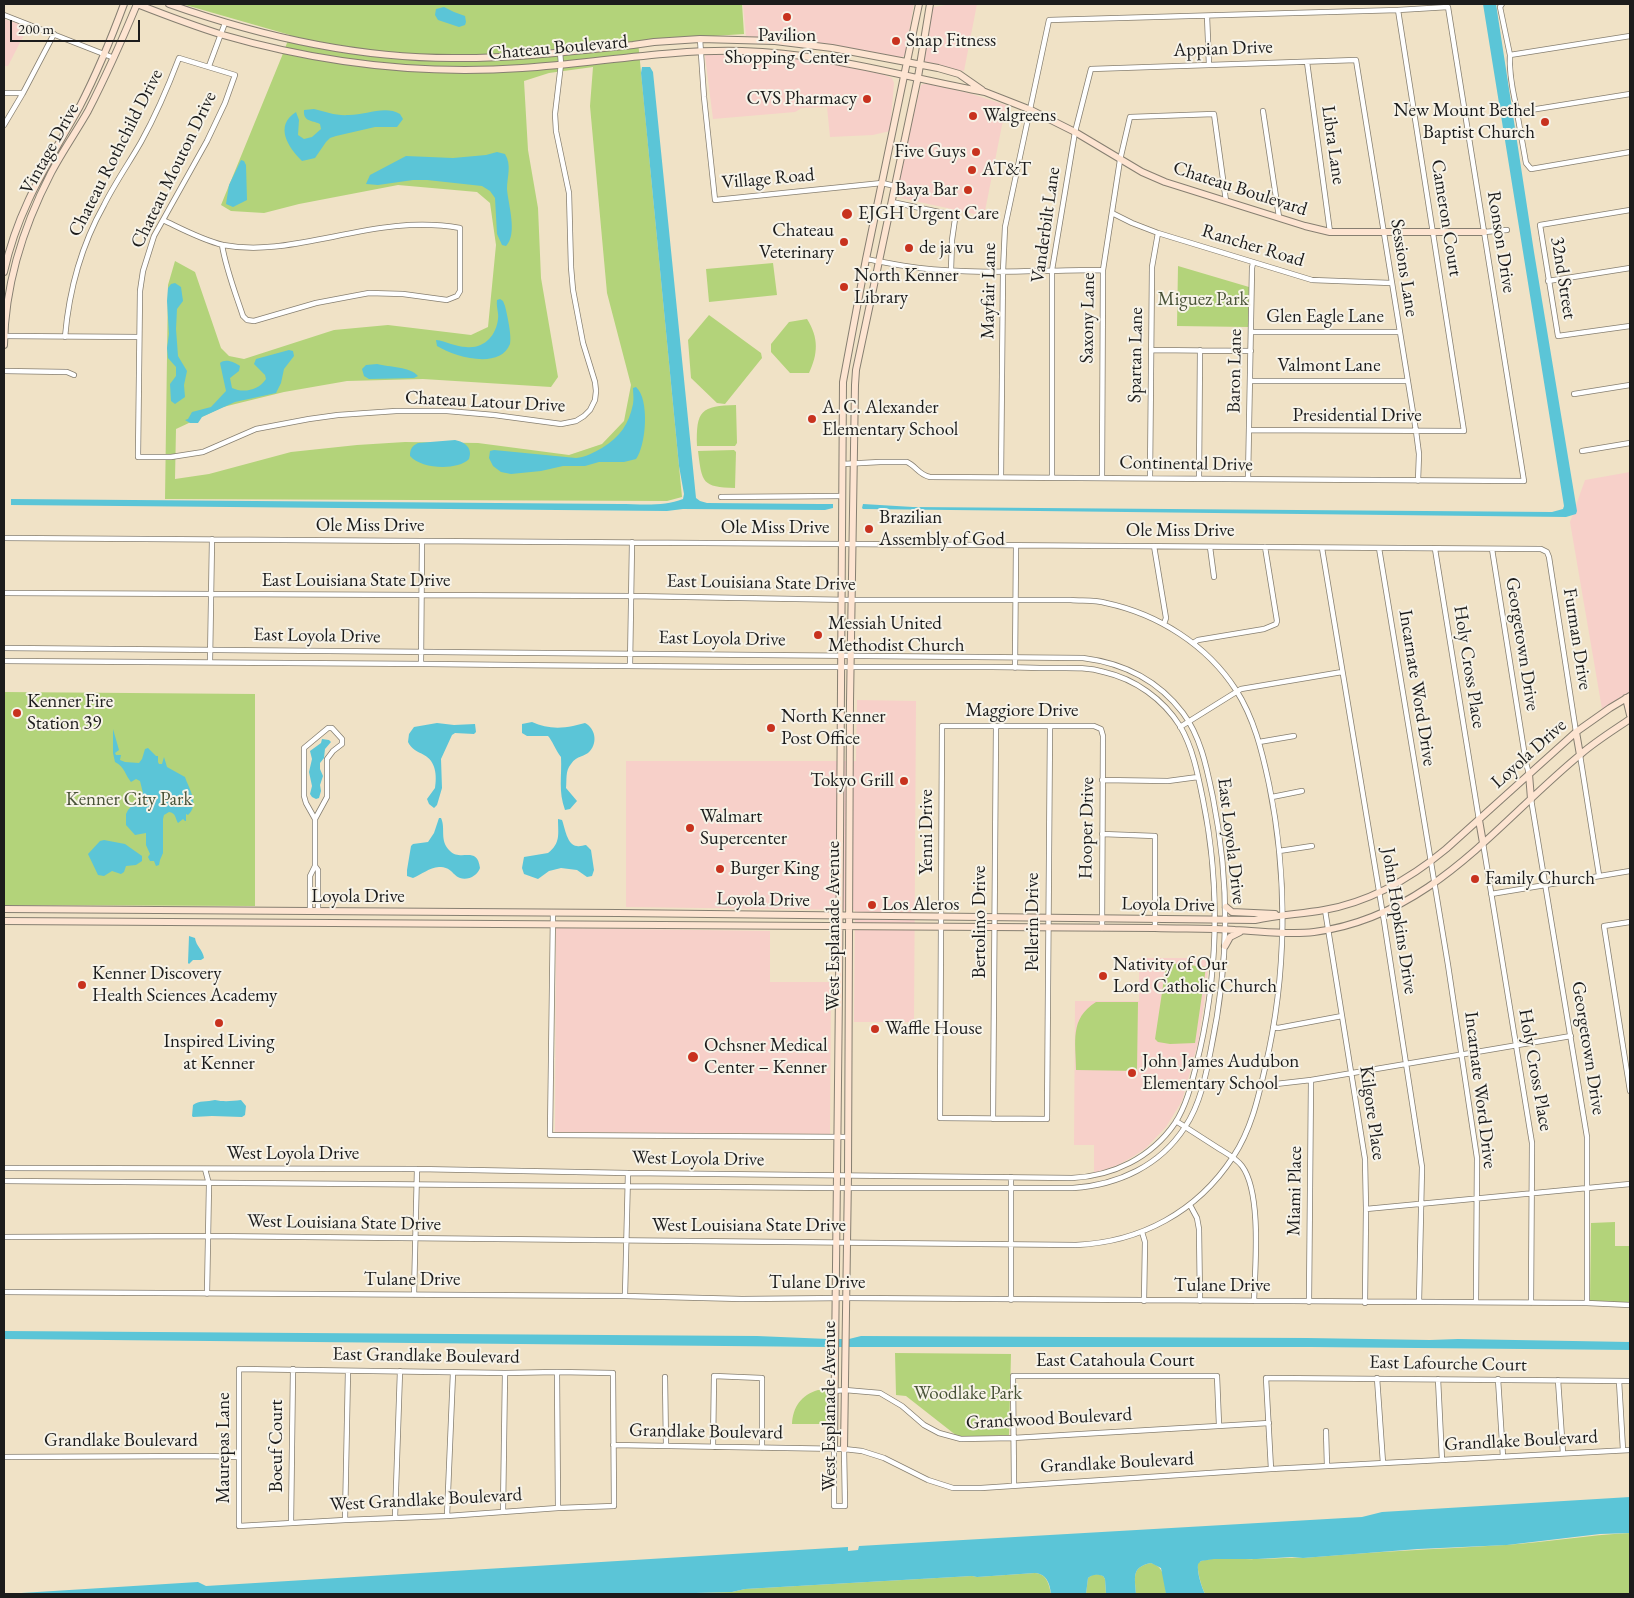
<!DOCTYPE html>
<html>
<head>
<meta charset="utf-8">
<style>
  body { margin:0 }
  #map { position:relative; width:1634px; height:1598px; overflow:hidden; background:#f0e2c6; font-family:"EB Garamond",serif }
  canvas { display:block }
  .frame { position:absolute; inset:0; border:5px solid #1c1c1c; pointer-events:none }
  .scale { position:absolute; left:10px; top:20px; width:130px; height:22px; box-sizing:border-box; border:2px solid #1c1c1c; border-top:0; padding-left:6px; font-size:15px; line-height:18px; white-space:nowrap; color:#1c1c1c; -webkit-text-stroke:4px #f7f3e8; paint-order:stroke }
</style>
</head>
<body>
<div id="map">
<canvas width="1634" height="1598"></canvas>
<div class="frame"></div>
<div class="scale">200 m</div>
</div>
<script>
const ctx = document.querySelector('canvas').getContext('2d');
ctx.lineJoin = 'round';
function fill(path, color) { ctx.fillStyle = color; ctx.fill(path, 'evenodd'); }
function trace(path, color, width, dash) { ctx.strokeStyle = color; ctx.lineWidth = width; ctx.lineCap = dash ? 'butt' : 'round'; ctx.setLineDash(dash || []); ctx.stroke(path); }
function label(font, color, halo, rows, align = 'center') {
  ctx.font = font + ' "EB Garamond",serif'; ctx.lineWidth = 4; ctx.setLineDash([]); ctx.textBaseline = 'middle'; ctx.strokeStyle = halo; ctx.fillStyle = color; for (const [text, x, y, turn = 0] of rows) {
    ctx.save(); ctx.translate(x, y); ctx.rotate((+turn || 0) * Math.PI / 180); ctx.textAlign = isNaN(turn) ? turn : align; if (halo) ctx.strokeText(text, 0, 0); ctx.fillText(text, 0, 0); ctx.restore();
  }
}
fill(new Path2D(`
  M743,4H914L905,55L900,59L827,45L746,36Z
  M977,4L964,71L925,63L923,59L933,7L946,5Z
  M4,19L28,27L8,66H4Z
  M707,54L767,55L825,62L882,74L892,78L894,83L890,131L873,135L830,137L827,107L802,108L795,112L713,119L705,56Z
  M927,83L972,94L1006,105L984,216L896,197L900,168L921,85Z
  M1630,472V693L1602,709L1570,522L1585,480Z
  M857,700L916,701L914,1022H854L855,910L626,907V761H856Z
  M556,928L770,931V982H831L830,1134L555,1132Z
  M1139,958H1209L1205,996L1198,1043L1182,1101L1166,1127L1146,1148L1134,1156L1118,1165L1094,1173V1145H1074L1075,1001H1139Z`), '#f7d0c9');
fill(new Path2D(`
  M182,4H742L744,34L638,41L682,497L667,501L165,499L168,285L175,261L195,272L221,348L229,356L244,359L334,330L388,325L471,335L488,327L496,245L490,203L477,192L398,185L299,204L264,213L231,211L221,205L282,56L290,35ZM593,67L590,106L607,293L631,385L624,421L602,444L569,455L478,443L405,442L357,445L291,452L209,474L175,479L176,429L223,407L284,392L347,381L423,379L551,387L558,377L541,278L538,208L528,150L524,81L549,73Z
  M773,263L777,295L709,302L706,269Z
  M1178,266L1249,287L1248,327L1177,326Z
  M709,315L761,353L762,358L725,404L717,403L691,378L688,340Z
  M807,319C819,338 818,354 809,373H790L771,352V344L789,322Z
  M736,405L737,443L735,446H697C696,410 701,406 736,405Z
  M734,450L736,452L735,488C702,487 702,483 698,451Z
  M4,692L255,694V906L5,905L4,904Z
  M1170,963L1206,967L1195,1043L1170,1044L1158,1042L1155,1039L1166,966Z
  M1096,1002H1138L1137,1071L1076,1070C1076,1042 1069,1019 1096,1002Z
  M1615,1222V1246H1630V1302H1590L1591,1223Z
  M895,1353L1011,1354L1009,1435L961,1437L957,1436L906,1396L896,1395Z
  M818,1390L829,1391V1418L822,1424H792C793,1407 801,1395 818,1390Z
  M1630,1533V1594H1205C1201,1585 1197,1572 1198,1563C1210,1555 1242,1560 1256,1559C1272,1559 1287,1557 1303,1558C1370,1552 1437,1549 1505,1545C1547,1542 1588,1535 1630,1533Z
  M1151,1563C1165,1567 1166,1582 1166,1594H1136C1135,1577 1131,1567 1151,1563Z
  M1035,1573C1047,1574 1049,1584 1051,1594H659L732,1592L745,1589L972,1576L977,1577Z
  M1098,1574L1103,1576L1105,1579L1106,1594H1086L1088,1578L1092,1575Z`), '#b3d37a');
fill(new Path2D(`
  M1483,4H1496L1534,252L1577,511L1576,514L1566,517L863,509L862,508L863,504L913,507L1552,512L1563,509L1564,506Z
  M444,7L454,12L465,16L466,22L465,25L459,27L438,20L435,15L436,9Z
  M642,67H650L653,72L696,498L700,501L707,503L819,504H833V508L825,510L683,509L667,511L11,505V499L619,504C640,504 663,507 683,499L684,494L679,466L641,73Z
  M314,109C326,112 336,116 349,115C366,115 385,105 400,114L403,119L397,127H375L336,136L330,138L326,142L315,158L302,161C288,147 274,126 296,112L299,120L298,135L304,139L312,137L321,129L320,124C312,120 303,122 304,110Z
  M497,152L505,154C512,165 507,177 507,189C508,204 518,234 506,246L502,245L497,234L495,198L490,191L482,186L427,180H413L378,185L366,184L370,175L406,156L453,158L486,155Z
  M241,160L244,161L246,165L247,200L233,207L226,204L229,185Z
  M175,283L181,287L183,301L177,309L176,329L178,356L187,371L184,385L185,397L175,404L171,401L170,384L176,376V367L168,358L167,348L169,334L167,301L168,288L171,284Z
  M500,299L503,301L505,306C507,314 512,336 510,344C500,370 455,357 437,346L436,340C446,341 456,347 466,347C484,349 496,336 498,319C499,313 496,307 497,300Z
  M289,350L293,351L294,356L284,369L281,383L276,393L235,402L202,417L198,423H190L185,420L188,419L192,412L211,407L226,391L220,363C225,358 235,362 240,366L239,371L230,378L232,388C243,393 258,391 266,379L265,375L254,364L256,359Z
  M377,364C389,367 411,367 418,376L414,378L369,379L364,376L362,369L366,365Z
  M636,387C650,399 646,446 636,459L624,462H599L585,466H563L541,471L511,474L501,472L493,466L489,458L490,451L494,450L576,458C586,457 593,453 602,448C620,437 629,424 633,404C634,398 633,393 633,388Z
  M455,440C465,442 473,448 469,459C457,471 421,469 410,456C410,449 412,446 418,443Z
  M532,722C545,728 558,729 573,726C577,725 581,724 585,723C595,728 598,742 590,751C585,757 577,755 571,764C565,771 567,780 566,788L577,801L570,809L565,810C558,791 562,776 561,757C556,751 552,740 548,736H527L522,733V724Z
  M437,723L454,725L475,724L476,732L474,734L455,733L452,735L441,759L442,788L437,805L434,808L429,804L427,799L435,788C437,776 436,761 424,755C417,751 412,750 408,742L409,734L414,727Z
  M113,729L119,750L115,753L116,755H121L120,760L125,762L139,763L142,759L145,749L148,748L156,756H158V762L159,764H162L164,757L167,767L185,777C189,789 200,804 188,815L186,814V821H185L183,819L178,823C175,818 176,813 169,812L164,815L163,819V853L160,860L159,865L156,866L154,861H150L148,857L150,854L146,845V833L135,835L126,825V814L128,810L143,793L140,781L136,779L131,782C125,775 125,767 115,762L113,753Z
  M322,739L329,740L331,742L325,749L324,758L320,763V769L323,776L320,785L321,791L319,798L316,799L312,797L310,794L312,786L309,772L312,759L310,751L321,743Z
  M439,818H441C446,828 439,841 450,851C461,862 477,845 480,868C478,875 468,881 460,878C451,874 452,867 439,867C429,868 422,874 413,878L407,876V870L411,846L413,844L428,842L434,833Z
  M558,819L562,820C565,828 567,845 577,846C580,847 583,845 586,845L591,850L594,870L592,876L587,877L577,870L561,868L549,871L538,879L524,874L522,868L524,857L548,853C561,843 558,834 558,819Z
  M104,840L125,844L142,856V861L136,865L126,866L124,872L121,874L112,871L104,876L98,875L88,854L100,841Z
  M189,936L195,938C196,946 203,950 204,958L201,960H193L189,964L188,963Z
  M215,1100C224,1102 232,1101 241,1100L246,1106L245,1115L242,1117L212,1116L193,1117L192,1116L193,1105C199,1100 207,1102 215,1100Z
  M4,1331L757,1336L828,1339H849L861,1336L1307,1338L1430,1340L1458,1339L1630,1342V1350L1311,1347H828L4,1339Z
  M1630,1497V1533L1600,1534L1507,1545L1418,1549L1303,1558L1292,1557L1257,1559H1214L1201,1561L1198,1564C1197,1572 1201,1586 1205,1594H1166L1161,1568L1151,1563C1131,1567 1135,1577 1136,1594H1106L1105,1579L1103,1576C1097,1574 1093,1574 1088,1578L1086,1594H1051C1050,1584 1047,1574 1035,1573L977,1577L972,1576L745,1589L732,1592L659,1594H5L198,1582L206,1586L848,1547V1551L858,1550L859,1546L1362,1517L1382,1512Z`), '#5bc5d7');
const street = new Path2D(`
  M1502,4L1500,7L1510,55C1509,70 1512,87 1515,101C1516,107 1518,111 1518,118L1526,163L1531,169L1630,152
  M4,15L114,58
  M1207,16L1209,65
  M700,39L704,97L715,200L882,183L895,186
  M1510,55L1630,36
  M1307,62L1330,232
  M209,66L225,23
  M4,93H23
  M1263,111L1279,217
  M1518,112L1630,94
  M4,125L23,93L54,34
  M892,202L953,215L955,219L952,240L951,270
  M1630,210L1540,225L1558,336L1630,326
  M1112,213L1132,223L1158,233L1312,280L1391,283
  M163,220C182,229 202,240 223,245C260,252 296,244 332,237C375,228 416,220 460,228V291L457,296L447,300L403,294L369,293L353,296L316,303L254,321L247,320L243,316C235,292 226,269 222,245
  M1484,232L1507,230
  M866,259C883,262 901,266 919,268C979,275 1042,270 1103,270
  M1548,281L1630,268
  M1251,332H1400
  M4,336L139,337
  M65,337C69,290 81,246 104,205C115,183 129,163 141,142C156,115 168,87 179,58L235,75L225,103L207,141L154,236L143,271L140,291L138,457H171L203,452L256,429L309,419L338,415L396,411H447L494,415L561,424L576,421L584,416L590,410L595,400L596,391L595,382L583,343L573,290L571,267L569,193L556,131L555,114L561,64L560,52
  M1151,350L1251,351
  M4,371L67,372L74,375
  M1250,381H1408
  M1574,394L1630,385
  M1249,430L1464,431L1398,10
  M1582,451L1630,443
  M843,464L880,462H907C916,466 919,475 930,477L1524,481L1448,7L1398,10L1049,20L1005,227L1003,271L1001,477
  M1052,478V270L1075,132L1091,69L1356,60L1416,431L1419,454L1418,481
  M1102,478L1103,270L1120,160L1130,117L1214,114L1226,201
  M1150,478L1152,267L1158,233
  M1199,479L1200,350
  M1248,479L1252,268L1253,263
  M721,497L842,496
  M4,538L1541,549L1547,552L1549,557L1576,732
  M1154,546L1166,618L1164,624
  M1210,547L1214,577
  M1322,548L1384,921L1422,1167L1419,1302
  M1379,548L1448,965L1477,1158L1476,1302
  M1435,549L1479,820
  M1492,549L1526,763L1529,774
  M4,593L631,596L851,600H1071C1082,601 1095,600 1106,603C1158,614 1207,645 1236,690C1254,718 1262,751 1269,784C1288,877 1287,975 1265,1068C1258,1099 1251,1130 1233,1157C1197,1212 1141,1242 1076,1245L207,1236L4,1237
  M1193,643L1198,640L1264,629L1276,624L1277,621L1265,547
  M4,648L1083,658C1123,663 1158,680 1183,713C1201,737 1207,769 1213,798C1230,884 1229,962 1211,1049C1206,1075 1200,1105 1185,1127C1160,1166 1118,1185 1073,1188H837L4,1181
  M4,661C145,662 287,663 428,664C535,665 642,667 749,667C830,667 911,667 992,667C1012,667 1032,668 1053,668C1070,668 1087,667 1104,672C1135,679 1163,699 1180,726C1193,748 1198,775 1203,800C1221,888 1218,980 1196,1066C1191,1086 1186,1106 1175,1123C1151,1158 1113,1176 1072,1178L628,1173L417,1169L4,1168
  M210,662L212,539
  M421,664L422,541
  M630,666L632,542
  M1015,668L1016,546
  M1050,726L1047,1119L940,1118L942,726H1094L1101,729L1103,736L1102,928
  M1180,727L1241,689L1342,672
  M1259,742L1294,736
  M1580,755L1599,875
  M1102,780L1168,781L1198,777
  M1272,797L1302,791
  M1531,799L1587,1137V1303
  M1102,834L1155,836V928
  M1483,843L1532,1143L1531,1303
  M1279,851L1312,846
  M315,866L318,870V911
  M1491,894L1630,871
  M1325,910L1365,1159L1366,1209L1365,1303
  M310,911V876L315,866V819L327,797V759L333,751L342,744V739L332,728H328L304,748V796L306,803L315,819
  M553,913L550,1135L848,1137
  M1630,922L1604,926L1630,1091
  M1273,1027L1278,1028L1342,1016
  M1262,1084L1267,1085L1311,1080L1571,1036
  M993,1119L996,726
  M1176,1121C1190,1130 1204,1139 1218,1148C1226,1153 1236,1158 1242,1166C1262,1193 1255,1268 1254,1301
  M205,1169L209,1184L207,1294
  M1011,1177V1300
  M1190,1205L1197,1218L1199,1229L1200,1301
  M1366,1209L1630,1184
  M1142,1232L1145,1242L1144,1301
  M4,1292L625,1296L742,1299L846,1298L1587,1303L1630,1305
  M414,1295L417,1169
  M625,1296L628,1173
  M1309,1302L1311,1080
  M239,1369L505,1373L557,1372L613,1373L614,1506L558,1508L447,1516L345,1520L239,1526Z
  M557,1372L558,1508
  M665,1377L666,1446
  M1377,1378L1383,1463
  M1438,1379L1442,1460
  M1498,1379L1503,1457
  M1558,1380L1563,1453
  M1619,1381L1623,1450
  M834,1391L845,1390L880,1393L902,1406L924,1425L939,1433L961,1439L1013,1438L1269,1423
  M1326,1431L1327,1466
  M613,1445L844,1449L862,1451L884,1458L928,1480L953,1488H981L1271,1469L1630,1450
  M713,1447L714,1376L762,1378V1448
  M834,1449V1506H845L844,1449
  M4,1457L207,1456L239,1457
  M1271,1469L1266,1378L1630,1381
  M1014,1485L1013,1376H1217L1219,1425
  M503,1511L505,1373
  M447,1516L453,1373
  M395,1518L400,1371
  M345,1520L348,1371
  M291,1523L293,1369`);
const secondary = new Path2D(`
  M137,4C165,15 194,26 223,35C320,63 421,75 522,68C596,63 669,49 742,51C825,53 904,77 985,92L1031,110L1075,132L1142,172L1165,182L1305,226L1330,232H1484
  M169,4C262,37 360,59 459,58C517,58 575,51 633,45L654,42L700,39L775,41L832,48L938,68L959,74L982,90
  M4,272C18,207 49,162 80,106C97,73 111,39 124,4
  M4,345C5,284 23,227 51,173C62,152 76,132 88,111C106,76 122,40 137,4
  M1626,698L1630,715
  M1576,732L1580,755
  M1529,774L1531,799
  M1479,820L1483,843
  M1226,907L1232,912L1275,914
  M4,909L618,913L1255,920C1278,915 1301,914 1324,910C1370,902 1410,879 1446,849L1576,732L1610,708L1630,696
  M4,921L1155,928C1181,929 1208,928 1235,930C1261,931 1287,935 1314,932C1431,917 1497,823 1581,754C1596,741 1614,730 1630,719
  M1225,946L1230,937L1240,932
  M834,1449L839,991L843,382L866,259L919,4
  M844,1449L848,1175L850,702L855,385L856,370L918,77L930,4`);
trace(street, '#867f71', 6);
trace(secondary, '#867f71', 8);
trace(street, '#fff', 4.5);
trace(secondary, '#fde4d1', 6);
for (const [x, y, r, color] of [
  [787,17,5,"#c8321e"],
  [896,41,5,"#c8321e"],
  [867,99,5,"#c8321e"],
  [973,116,5,"#c8321e"],
  [1545,122,5,"#c8321e"],
  [976,152,5,"#c8321e"],
  [972,170,5,"#c8321e"],
  [968,190,5,"#c8321e"],
  [847,214,6,"#c8321e"],
  [844,242,5,"#c8321e"],
  [909,248,5,"#c8321e"],
  [844,287,5,"#c8321e"],
  [812,419,5,"#c8321e"],
  [869,529,5,"#c8321e"],
  [818,635,5,"#c8321e"],
  [17,713,5,"#c8321e"],
  [771,728,5,"#c8321e"],
  [904,781,5,"#c8321e"],
  [690,828,5,"#c8321e"],
  [720,869,5,"#c8321e"],
  [1475,879,5,"#c8321e"],
  [872,905,5,"#c8321e"],
  [1103,976,5,"#c8321e"],
  [82,985,5,"#c8321e"],
  [219,1023,5,"#c8321e"],
  [875,1029,5,"#c8321e"],
  [693,1057,6,"#c8321e"],
  [1132,1073,5,"#c8321e"]
]) { const dot = new Path2D(); dot.arc(x, y, r, 0, 2 * Math.PI); ctx.fillStyle = color; ctx.fill(dot); trace(dot, '#f7f3e8', 2); }
label('19px', '#1c1c1c', '#f7f3e8', [
  ["Pavilion",787,36,"center"],
  ["Shopping Center",787,58,"center"],
  ["Snap Fitness",906,41],
  ["CVS Pharmacy",857,99,"right"],
  ["New Mount Bethel",1535,111,"right"],
  ["Baptist Church",1535,133,"right"],
  ["Walgreens",983,116],
  ["Five Guys",966,152,"right"],
  ["AT&T",982,170],
  ["Baya Bar",958,190,"right"],
  ["EJGH Urgent Care",858,214],
  ["Chateau",834,231,"right"],
  ["Veterinary",834,253,"right"],
  ["de ja vu",919,248],
  ["North Kenner",854,276],
  ["Library",854,298],
  ["A. C. Alexander",822,408],
  ["Elementary School",822,430],
  ["Brazilian",879,518],
  ["Assembly of God",879,540],
  ["Messiah United",828,624],
  ["Methodist Church",828,646],
  ["Kenner Fire",27,702],
  ["Station 39",27,724],
  ["North Kenner",781,717],
  ["Post Office",781,739],
  ["Tokyo Grill",894,781,"right"],
  ["Walmart",700,817],
  ["Supercenter",700,839],
  ["Burger King",730,869],
  ["Family Church",1485,879],
  ["Los Aleros",882,905],
  ["Nativity of Our",1113,965],
  ["Lord Catholic Church",1113,987],
  ["Kenner Discovery",92,974],
  ["Health Sciences Academy",92,996],
  ["Waffle House",885,1029],
  ["Inspired Living",219,1042,"center"],
  ["at Kenner",219,1064,"center"],
  ["Ochsner Medical",704,1046],
  ["Center – Kenner",704,1068],
  ["John James Audubon",1142,1062],
  ["Elementary School",1142,1084]
], 'left');
label('19px', '#1c1c1c', '#f7f3e8', [
  ["Chateau Boulevard",558,48,-5],
  ["Appian Drive",1223,49,-2],
  ["Libra Lane",1333,145,82],
  ["Vintage Drive",50,149,-61],
  ["Chateau Rothchild Drive",116,153,-63],
  ["Chateau Mouton Drive",174,170,-64],
  ["Village Road",768,179,-5],
  ["Chateau Boulevard",1240,189,18],
  ["Cameron Court",1446,218,81],
  ["Vanderbilt Lane",1046,225,-82],
  ["Ronson Drive",1501,242,81],
  ["Rancher Road",1253,246,17],
  ["Sessions Lane",1404,268,81],
  ["32nd Street",1563,278,81],
  ["Mayfair Lane",989,291,-89],
  ["Glen Eagle Lane",1325,317],
  ["Saxony Lane",1088,318,-89],
  ["Spartan Lane",1136,355,-89],
  ["Valmont Lane",1329,366],
  ["Baron Lane",1235,371,-89],
  ["Chateau Latour Drive",485,402,3],
  ["Presidential Drive",1357,416],
  ["Continental Drive",1186,464,1],
  ["Ole Miss Drive",370,526],
  ["Ole Miss Drive",775,528],
  ["Ole Miss Drive",1180,531],
  ["East Louisiana State Drive",356,581],
  ["East Louisiana State Drive",761,583,1],
  ["East Loyola Drive",317,636,1],
  ["East Loyola Drive",722,639,1],
  ["Furman Drive",1577,639,81],
  ["Georgetown Drive",1522,644,81],
  ["Holy Cross Place",1469,667,81],
  ["Incarnate Word Drive",1417,688,81],
  ["Maggiore Drive",1022,711],
  ["Loyola Drive",1529,754,-42],
  ["Hooper Drive",1087,828,-89],
  ["Yenni Drive",927,832,-90],
  ["East Loyola Drive",1231,841,83],
  ["Loyola Drive",358,897],
  ["Loyola Drive",763,900,1],
  ["Loyola Drive",1168,905,1],
  ["John Hopkins Drive",1399,921,81],
  ["Bertolino Drive",980,922,-90],
  ["Pellerin Drive",1033,922,-90],
  ["West Esplanade Avenue",834,926,-90],
  ["Georgetown Drive",1588,1048,81],
  ["Holy Cross Place",1535,1070,80],
  ["Incarnate Word Drive",1480,1090,83],
  ["Kilgore Place",1372,1113,82],
  ["West Loyola Drive",293,1154],
  ["West Loyola Drive",698,1159,1],
  ["Miami Place",1295,1191,-89],
  ["West Louisiana State Drive",344,1223,1],
  ["West Louisiana State Drive",749,1226],
  ["Tulane Drive",412,1280],
  ["Tulane Drive",817,1283],
  ["Tulane Drive",1222,1286],
  ["East Grandlake Boulevard",426,1356,1],
  ["East Catahoula Court",1115,1361],
  ["East Lafourche Court",1448,1364,1],
  ["West Esplanade Avenue",830,1406,-90],
  ["Grandwood Boulevard",1049,1419,-3],
  ["Grandlake Boulevard",706,1432,1],
  ["Grandlake Boulevard",121,1441],
  ["Grandlake Boulevard",1521,1441,-3],
  ["Boeuf Court",277,1446,-90],
  ["Maurepas Lane",224,1448,-90],
  ["Grandlake Boulevard",1117,1463,-3],
  ["West Grandlake Boulevard",426,1500,-3]
]);
label('19px', '#495338', '#f7f3e8', [
  ["Miguez Park",1203,300],
  ["Kenner City Park",129,800],
  ["Woodlake Park",968,1394]
]);
</script>
</body>
</html>
